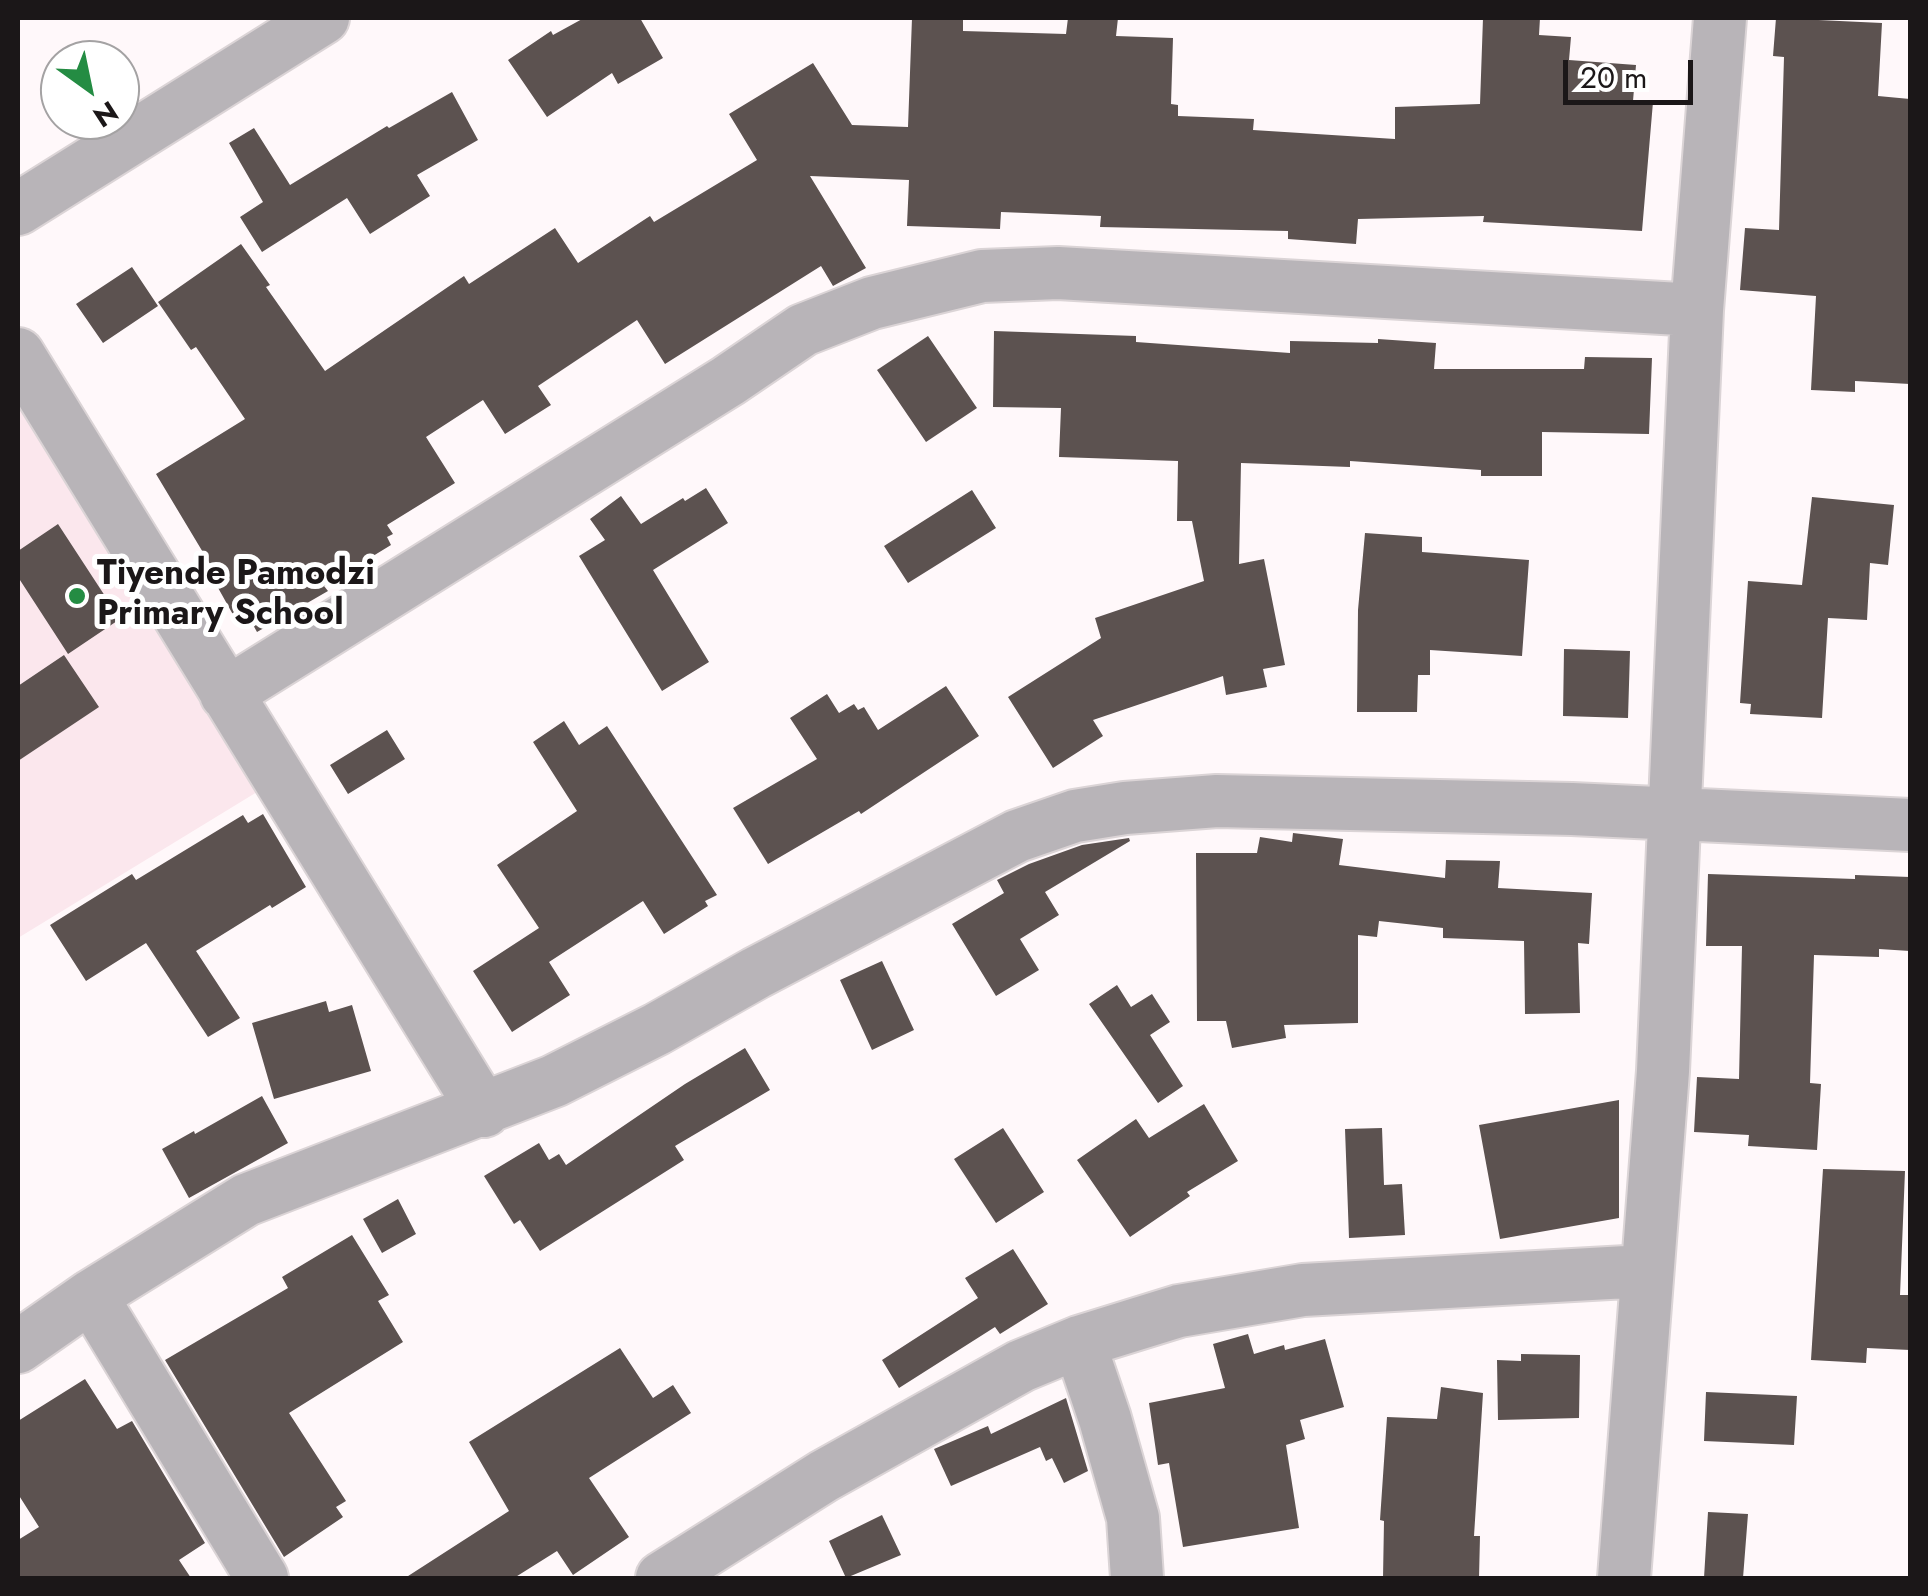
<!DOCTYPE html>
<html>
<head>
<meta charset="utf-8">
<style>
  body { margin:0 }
  #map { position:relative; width:1928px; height:1596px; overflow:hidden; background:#fff8fa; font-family:Jost,sans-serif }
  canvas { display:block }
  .frame { position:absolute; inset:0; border:20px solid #1b1718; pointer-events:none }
  .north { position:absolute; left:40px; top:40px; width:100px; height:100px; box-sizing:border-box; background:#fff; border:2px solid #a4a2a3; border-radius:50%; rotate:147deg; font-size:28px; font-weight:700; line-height:40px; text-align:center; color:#1b1718 }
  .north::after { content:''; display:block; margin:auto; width:35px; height:45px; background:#248c43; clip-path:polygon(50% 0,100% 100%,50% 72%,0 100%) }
  .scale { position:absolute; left:1563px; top:60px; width:130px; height:45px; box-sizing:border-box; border:5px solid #1b1718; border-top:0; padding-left:12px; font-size:30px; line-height:35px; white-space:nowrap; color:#1b1718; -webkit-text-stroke:8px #fff; paint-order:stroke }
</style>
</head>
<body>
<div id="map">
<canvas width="1928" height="1596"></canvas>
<div class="frame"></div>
<div class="north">N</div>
<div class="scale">20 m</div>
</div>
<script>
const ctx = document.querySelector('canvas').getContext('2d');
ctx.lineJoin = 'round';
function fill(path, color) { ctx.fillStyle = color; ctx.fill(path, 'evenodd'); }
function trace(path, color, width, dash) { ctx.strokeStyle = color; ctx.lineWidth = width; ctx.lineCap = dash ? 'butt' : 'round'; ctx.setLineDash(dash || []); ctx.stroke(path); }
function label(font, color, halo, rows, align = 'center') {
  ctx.font = font + ' Jost,sans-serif'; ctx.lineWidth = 10; ctx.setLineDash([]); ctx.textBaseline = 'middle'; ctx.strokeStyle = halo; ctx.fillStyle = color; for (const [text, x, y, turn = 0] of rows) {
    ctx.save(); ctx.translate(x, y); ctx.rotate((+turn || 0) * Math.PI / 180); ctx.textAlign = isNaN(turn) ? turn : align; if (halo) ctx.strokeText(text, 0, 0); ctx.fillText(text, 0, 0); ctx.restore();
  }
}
fill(new Path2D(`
  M18,399L257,792L18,938Z`), '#fbe7ed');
fill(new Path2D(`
  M584,18H640L663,58L618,84L612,73L547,117L508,60L551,31L553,35Z
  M912,18H963V31L1066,34L1068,18H1118L1116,36L1173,38L1171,104L1178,105V116L1254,119L1253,130L1395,139V107L1480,104L1483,18H1540L1539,35L1571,37L1569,60L1636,65L1633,101L1653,102L1642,231L1483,222L1484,216L1358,219L1356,244L1288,239V231L1100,227L1101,216L1001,212L1000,229L907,226L909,180L810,176L866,268L833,286L821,266L665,364L637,320L538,386L551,405L505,434L483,400L426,437L455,483L387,525L393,534L387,537L391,545L324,586L328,591L257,632L247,614L236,620L212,577L216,574L156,474L245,419L196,347L191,350L158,302L241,244L270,285L266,287L325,371L464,276L469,284L555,228L578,263L650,216L654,222L757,160L729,114L813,63L852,125L908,127Z
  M1776,18L1882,23L1878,96L1910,99V384L1855,381V392L1811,390L1816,296L1740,290L1745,228L1779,230L1784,57L1773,56Z
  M452,92L478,140L417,175L430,196L370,234L347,198L262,252L240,217L263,202L229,143L254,128L290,185L387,126L389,128Z
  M132,267L158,306L103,343L76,304Z
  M994,331L1136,336V342L1290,353V341L1378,343V339L1436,343L1434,369H1584L1585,357L1652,358L1649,434L1542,432V476H1481V470L1350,461V467L1241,463L1239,564L1264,559L1285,665L1263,669L1267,687L1226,695L1223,676L1093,720L1103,736L1053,768L1008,697L1101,638L1095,618L1204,581L1192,521H1177L1178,461L1059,457L1061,408L993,407Z
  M928,336L977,408L926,442L877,370Z
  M706,488L728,523L653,570L709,662L662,691L579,556L605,540L590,519L621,496L641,524L683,498L685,501Z
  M972,490L996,528L908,583L884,546Z
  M1812,497L1894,505L1888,565L1870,563L1867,620L1828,618L1822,718L1750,714L1751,704L1740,703L1748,581L1802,585Z
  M58,524L120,619L68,654L18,577V551Z
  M1365,533L1422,537V552L1529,560L1522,656L1430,650V675H1418L1417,712H1357L1358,610Z
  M1564,649L1630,651L1628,718L1563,716Z
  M64,655L99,707L18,761V686Z
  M946,686L979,736L861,814L859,811L768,864L733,808L817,759L790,718L827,694L839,713L854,704L858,710L864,707L878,730Z
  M564,721L579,745L607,726L717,895L705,901L708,906L664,934L643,901L549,962L570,995L512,1032L473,971L539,928L497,865L577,811L533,742Z
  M387,730L405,759L348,794L330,765Z
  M263,814L306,887L272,908L270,905L196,951L240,1018L208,1037L146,943L86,981L50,925L132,874L136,880L243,815L248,823Z
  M1293,833L1343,839L1339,865L1445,878L1446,860L1500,861L1498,888L1592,893L1589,944L1578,943L1580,1013L1525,1014L1524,941L1443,938V928L1379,921L1377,937L1358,935V1023L1284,1025L1286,1038L1232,1048L1226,1021H1197L1196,853H1257L1260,837L1292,842Z
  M1129,838L1130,841L1045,892L1059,915L1020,939L1039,970L996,996L952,924L1004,893L997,880L1029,864L1082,845Z
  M1708,874L1855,879V875L1910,877V951L1879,949V957L1814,955L1810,1083L1821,1084L1817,1150L1748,1146L1749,1135L1694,1132L1697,1077L1739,1079L1742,946H1706Z
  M882,961L914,1030L872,1050L840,980Z
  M1117,985L1131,1007L1152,994L1170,1022L1150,1035L1183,1086L1158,1103L1089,1004Z
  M326,1001L329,1012L352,1005L371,1071L274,1099L252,1023Z
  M745,1048L770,1090L675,1146L684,1160L540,1251L520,1220L514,1224L484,1176L539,1143L549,1160L559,1154L566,1165L685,1084Z
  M262,1096L288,1143L189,1198L162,1149L194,1131L195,1134Z
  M1619,1100V1218L1500,1239L1479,1125Z
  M1204,1104L1238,1161L1187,1192L1190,1196L1130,1237L1077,1160L1136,1119L1149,1138Z
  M1003,1128L1044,1192L996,1223L954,1159Z
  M1382,1128L1384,1185L1402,1184L1405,1235L1349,1238L1345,1129Z
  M1823,1169L1905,1171L1900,1295H1910V1350L1867,1348L1866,1363L1811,1360Z
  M398,1199L416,1234L382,1253L363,1219Z
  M352,1235L389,1295L378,1301L403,1342L289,1413L346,1501L336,1507L343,1517L284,1557L165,1360L288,1288L282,1277Z
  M1013,1249L1048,1304L1000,1334L995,1327L899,1388L882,1360L978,1298L965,1278Z
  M1248,1334L1254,1354L1284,1345L1285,1350L1325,1339L1344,1407L1300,1420L1305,1439L1286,1445L1299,1528L1183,1547L1169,1463L1158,1465L1149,1403L1225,1388L1213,1344Z
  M620,1348L653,1398L673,1385L691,1413L589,1478L629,1537L573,1575L557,1551L514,1578H405L509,1511L469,1442Z
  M1521,1354L1580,1355L1579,1418L1498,1420L1497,1360L1521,1361Z
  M85,1379L117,1429L132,1421L205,1543L179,1560L191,1578H18V1540L39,1527L18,1494V1421Z
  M1441,1387L1483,1393L1474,1536H1480L1479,1578H1383L1384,1521L1380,1520L1387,1417L1437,1419Z
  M1706,1392L1797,1396L1794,1445L1704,1441Z
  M1066,1398L1088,1471L1064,1483L1052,1458L1046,1461L1040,1447L951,1486L934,1449L988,1426L991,1434Z
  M1708,1512L1748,1514L1743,1578H1704Z
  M882,1515L901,1555L846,1578L829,1541Z`), '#5c5250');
const minor = new Path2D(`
  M18,209L323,18
  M18,354L484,1111
  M226,694L728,381L803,330L872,303L982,276L1058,273L1697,310
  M91,1296L262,1578
  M1079,1342L1105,1419L1133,1518L1137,1578
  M18,1347L91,1296L246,1200L554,1081L657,1029L756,973L1017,836L1075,816L1125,808L1217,801L1572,809L1910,825
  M662,1578L824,1476L1021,1366L1079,1342L1179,1311L1303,1290L1645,1271
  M1624,1578L1663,1071L1697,310L1720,18`);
trace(minor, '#dbd4d6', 56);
trace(minor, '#b8b4b8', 52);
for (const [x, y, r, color] of [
  [77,596,10,"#248c43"]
]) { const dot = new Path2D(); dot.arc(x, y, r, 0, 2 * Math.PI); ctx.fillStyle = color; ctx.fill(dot); trace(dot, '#fff', 4); }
label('bold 35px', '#1b1718', '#fff', [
  ["Tiyende Pamodzi",97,576],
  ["Primary School",97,616]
], 'left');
</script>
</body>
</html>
